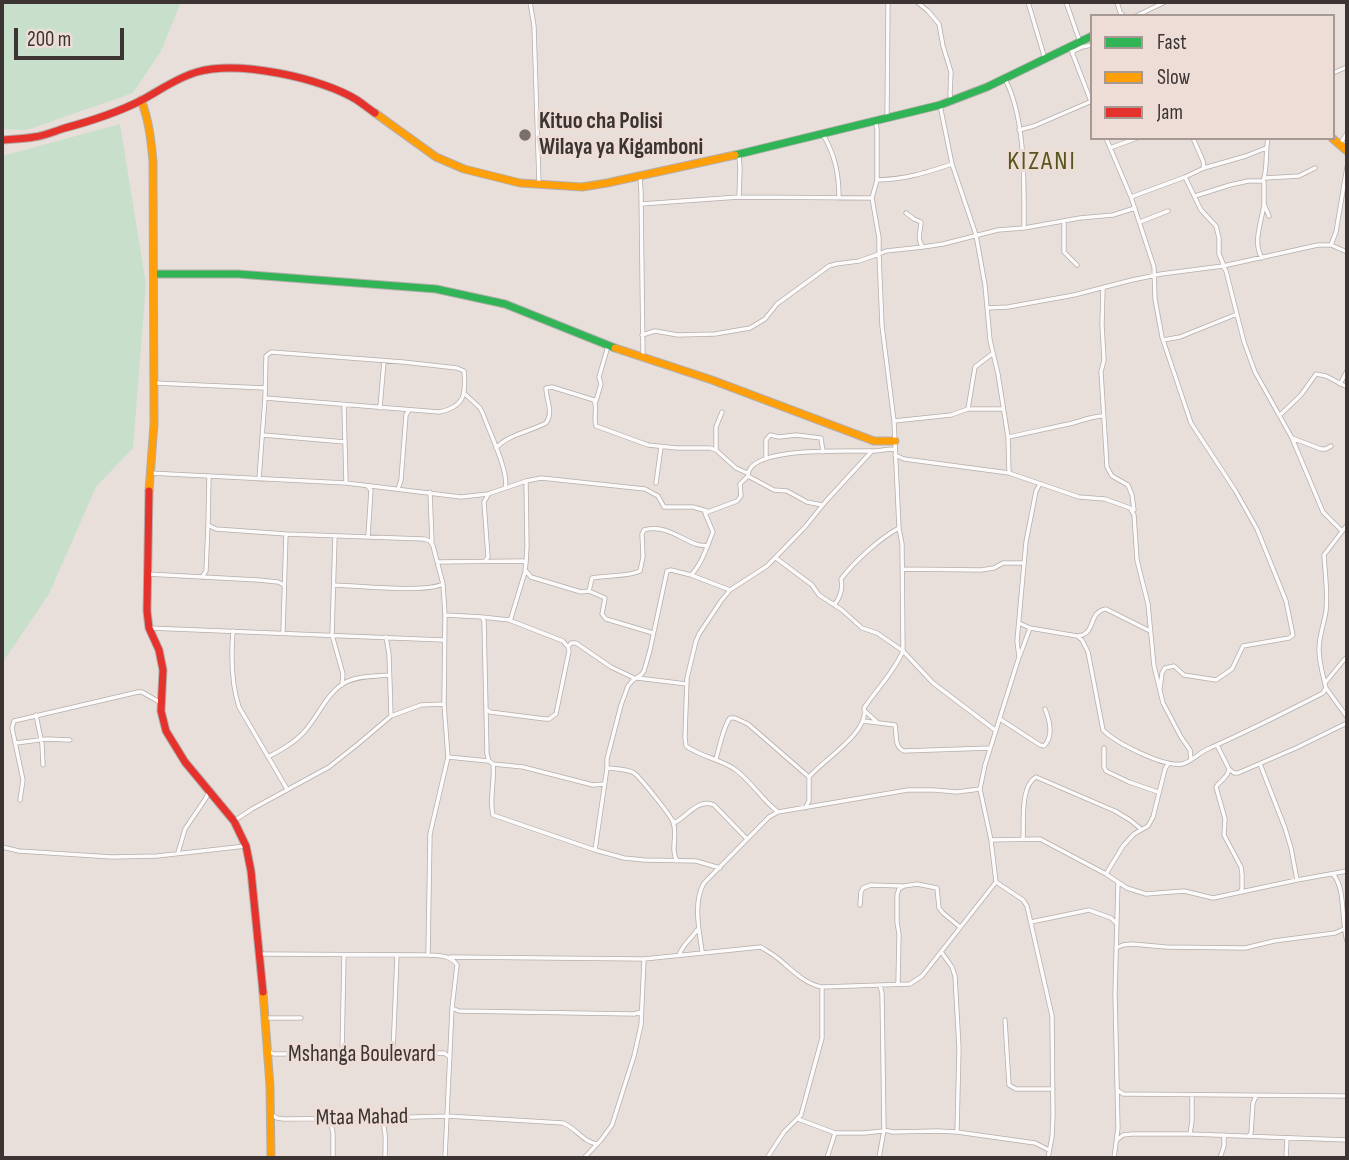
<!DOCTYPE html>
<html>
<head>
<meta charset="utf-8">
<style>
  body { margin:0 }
  #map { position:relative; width:1349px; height:1160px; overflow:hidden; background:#e8dfdb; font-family:"Sofia Sans Condensed",sans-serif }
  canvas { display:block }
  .frame { position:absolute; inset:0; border:4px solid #3b3432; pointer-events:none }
  .legend { position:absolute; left:1090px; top:14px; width:245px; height:126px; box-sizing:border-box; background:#edddd6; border:2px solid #a69994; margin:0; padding:9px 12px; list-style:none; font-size:21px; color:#3b3432 }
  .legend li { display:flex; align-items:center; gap:14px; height:35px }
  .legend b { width:35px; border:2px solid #a69994 }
  .scale { position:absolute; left:14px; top:28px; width:110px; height:32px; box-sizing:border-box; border:4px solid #3b3432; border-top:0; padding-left:9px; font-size:21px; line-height:24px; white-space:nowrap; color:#3b3432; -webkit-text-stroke:5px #edddd6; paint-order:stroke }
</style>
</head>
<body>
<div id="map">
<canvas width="1349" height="1160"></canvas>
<div class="frame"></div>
<ul class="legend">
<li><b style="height:9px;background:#30b455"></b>Fast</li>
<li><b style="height:9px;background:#ff9f0a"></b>Slow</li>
<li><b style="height:9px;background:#e5322d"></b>Jam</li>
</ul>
<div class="scale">200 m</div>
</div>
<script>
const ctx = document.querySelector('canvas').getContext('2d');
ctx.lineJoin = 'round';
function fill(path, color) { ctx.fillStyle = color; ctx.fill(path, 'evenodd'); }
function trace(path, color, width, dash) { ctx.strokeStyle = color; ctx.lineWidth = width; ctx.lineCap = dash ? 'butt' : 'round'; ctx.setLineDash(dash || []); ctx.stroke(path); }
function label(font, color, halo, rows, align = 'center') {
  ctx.font = font + ' "Sofia Sans Condensed",sans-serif'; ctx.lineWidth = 6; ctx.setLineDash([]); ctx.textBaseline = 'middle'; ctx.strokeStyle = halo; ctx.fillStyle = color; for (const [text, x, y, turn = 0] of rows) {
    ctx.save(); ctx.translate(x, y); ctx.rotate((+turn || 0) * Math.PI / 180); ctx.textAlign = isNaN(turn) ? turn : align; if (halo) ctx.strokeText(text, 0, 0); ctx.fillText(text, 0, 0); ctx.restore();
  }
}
fill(new Path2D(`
  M2,2H181L161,51L133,93L27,130L2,129Z
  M120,124L146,284L133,448L96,487L49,594L5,659L2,666V156Z`), '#c8e0cb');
const street = new Path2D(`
  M530,2L534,26L539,184
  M917,2L928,11L939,24L943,46L951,72L950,94L951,100
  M1028,2L1045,59
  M1066,2L1080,42
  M1117,2L1120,12L1124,16
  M1136,16L1165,2
  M1070,47L1092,104
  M1072,52L1082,47L1092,45
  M1333,73L1347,67
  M1005,79C1026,119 1024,183 1024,228
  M940,105L952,164L976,235L985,285L990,340L998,374L1008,437L1009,473
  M887,117L888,2
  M1019,130L1034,126L1092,101
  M822,133C835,154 839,174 839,198
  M1106,138L1131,197L1154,267L1155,299L1162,337L1191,423L1235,490L1257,529L1286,601L1293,635L1289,638L1243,646L1232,669L1216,680L1184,675L1174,666L1165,668L1162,673L1160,689
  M1193,138L1203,161L1204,168
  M1340,144L1347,133
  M1110,148L1137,138
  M640,176L641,192L643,356
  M1185,177L1201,210L1216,226L1219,238V254L1224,266
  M1265,178L1299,176L1315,168
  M877,180C907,179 925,173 952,164
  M1264,182V204L1269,216
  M1195,196L1230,185L1248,181H1263C1268,168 1265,152 1268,138
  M739,197L740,169L739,154
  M1131,197L1185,177L1204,168L1246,156L1266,148
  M641,204L739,197L872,198
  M906,213L914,219L921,222C921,231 916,239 923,247L943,244L998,230L1024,228L1080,218L1113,215L1135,208
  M1064,221V252L1077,265
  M1140,222L1168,211
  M1331,245L1336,232L1347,167
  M1262,258C1252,243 1262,221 1264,204
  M1223,266L1318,245H1331L1347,252
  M1103,288L1102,325L1104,360L1101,372L1107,467L1112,476L1128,485L1132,495L1134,510
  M987,308L1008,307L1074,295L1132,280L1161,274L1223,266L1226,271L1244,342L1255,372L1292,438L1323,512L1342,531
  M642,335L655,331L678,335L715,334L750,328L765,319L777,304L829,266L836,264L859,261L879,254V238L872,198L877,180V129L875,120
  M1163,340L1180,337L1237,314
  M155,383L265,388
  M1340,384L1347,371
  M465,394L480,408L483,414C489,431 510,474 505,488
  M596,401L601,384L599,377L608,346
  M344,406L346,483
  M380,408L384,361
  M968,409L975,367L992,354
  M1280,415L1301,395L1316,374L1326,376L1347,387
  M894,421L951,415L968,409H1003
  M263,435L345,442
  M1008,437C1029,433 1049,428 1069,424C1081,421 1089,417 1102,416
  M1292,438L1321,449H1326L1331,446
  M496,448C509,434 529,432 546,423C554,412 546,400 546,388L552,387L594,400C598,408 593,417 596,426L648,445L677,448H710L716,450L736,468L747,473
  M716,450V427L722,412
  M895,455L904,459L1009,473L1079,497L1105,499L1130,508L1134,515L1137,560L1148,604L1154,666L1163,703L1181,737L1190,750L1191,759
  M766,458V440L770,435L779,437L796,435L821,438L823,452
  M149,473L346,483L461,497L488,494L526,481L541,478L645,489L658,496L664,507H693L707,511
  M209,476L208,525L216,529L286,534L424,539L430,541L433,546L443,584L445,615L444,704L448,757L430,834L428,955
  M748,476L774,490L787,491L807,502L822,505
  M259,479L265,398L266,356L271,352L403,362L457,368L464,371C466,394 465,407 439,412L265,398
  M656,483L661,447
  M1040,484L1036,491L1026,542L1017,641L1019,657L985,765L980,789L991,840L996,882L1023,900L1027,906L1052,1016L1053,1116L1052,1137L1048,1158
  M398,489L401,480L406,415L409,410
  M430,492L432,542
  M335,536L332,635L343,674L342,685
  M368,536L371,490L368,487
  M776,558L812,585L819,595L842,610L862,628L877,633L903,651L933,683L995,730
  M485,561L488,557L484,502L488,495
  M437,562L523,561L526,563L525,570L531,577L581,592L589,591L592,578C606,575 628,577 640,571L643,557L642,534L644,530C670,522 691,550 708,545
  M526,563L527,546L526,481
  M903,569L981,570L994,568L1003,563H1024
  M147,574L258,580L278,582L284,585
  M691,575L730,590
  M202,577L206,571L208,525
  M335,585C358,586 425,593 443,584
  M589,591L605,598L602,614L606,619L653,633
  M834,605C841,597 843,589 841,579C854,562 880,538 899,528
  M445,615L482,617L484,621L487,754L489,761L493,764C495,781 489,799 493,815L595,850L624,858L644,860L696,861L720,868
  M482,617L509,620L511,618L525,572
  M1019,623L1030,628L1077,636C1097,635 1087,612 1106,609L1150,631
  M149,628L443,640
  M233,631C231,656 231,683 239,707L287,789
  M283,632L286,534
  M1077,636L1082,640L1088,652L1103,730C1116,743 1163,767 1182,764C1190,763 1201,751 1210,748C1248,731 1286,712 1323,693L1326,688C1323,675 1319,663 1319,649C1319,636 1324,624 1326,611C1328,592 1325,573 1324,555L1347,525
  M386,637L389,654L391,715
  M568,647L571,643H576L611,667L634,678
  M1020,655L1030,628
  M637,678L687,684
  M1325,683L1343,661L1347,657
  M1326,688L1347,717
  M486,709L490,712L545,719H549L556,714L569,651L568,647L563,641L509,620
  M866,712L877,722
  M36,715L42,744L43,765
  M1000,719L1040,745L1044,746C1054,736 1050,721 1045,709
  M863,721L895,725C897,735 894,747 904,751L990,748
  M16,743L47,739L70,740
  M1217,745L1229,769L1234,773H1238L1296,748L1347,723
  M1104,748V767L1106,771L1129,782L1158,792
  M268,757C281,750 294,743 304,732C318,717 327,692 346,682C359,676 375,676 389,675
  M448,757L488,761
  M716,759C719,748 724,725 730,718H735L748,724L809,777
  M493,764L523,767L593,785L604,784
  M1260,764L1285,828L1291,848L1297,880
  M607,768C615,769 627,769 634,773C639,776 672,817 673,822C678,835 670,849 677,861
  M1229,769C1228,778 1220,780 1216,787L1225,819L1224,835L1241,867L1242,874V889L1240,892
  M20,800L23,780L12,728L14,721L138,692H142L161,703
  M805,808L809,801V777C823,760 870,732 864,708C877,689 894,672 903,651L902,544L899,528L894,421L882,326L879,254L886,251L923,247
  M778,812C761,799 750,779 733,768C718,759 700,756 686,746L685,737L687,678L696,641L699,634L721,601L730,590L767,566L805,527L826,501L872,451
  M234,821L252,809L329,767L358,744L391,716L421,705L444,704
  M673,821L676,822C688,815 699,798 714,805L747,839
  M1023,839C1024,822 1020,786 1036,777L1115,811L1130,820L1141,829
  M991,840L1040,839L1106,874L1127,888L1146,894L1184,891L1213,898L1297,880L1347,871
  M2,847L19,851L112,857L157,856L246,846
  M595,850L607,768V759L621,705L628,686L633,680L641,675L644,671L650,650L667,571L671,570L691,575C702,564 707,546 713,532L705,513L737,501L741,496L740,484L748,476C747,445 851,452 873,451C880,451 887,449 894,449
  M178,853L185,829L206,798L209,791
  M1106,874L1123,846L1134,834L1148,826L1153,817L1165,769L1168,764
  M1333,874C1346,889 1341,921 1347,941
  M860,905L861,892L863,888L871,885L902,886
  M1031,922L1089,910L1111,918L1116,923
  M1116,948L1123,945L1132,944L1166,947L1245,948L1274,941L1335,933L1344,929
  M701,953L702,951C699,931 693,901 704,883L769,817L778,812L908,790H934L957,792L980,789
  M942,953L952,967L955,976L959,1048L957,1132
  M260,954L428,955C439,956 451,955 457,965L452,1008L445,1158
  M679,955C684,942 690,941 697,930
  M450,957L644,959L761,947C767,951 774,955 780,960C793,971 805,984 822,987L910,984L922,976L996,882
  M898,984L899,934L897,922V895L899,889L904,886L917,884L937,888L939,908L943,913L960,927
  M452,1008L459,1011L634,1014L641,1012
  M266,1018H301
  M1005,1020L1009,1085L1016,1089H1053
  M268,1051L274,1054L444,1053L450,1057
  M342,1053L344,955
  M393,1053L397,955
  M1119,1091L1123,1094L1347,1096
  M271,1114L277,1118L283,1119L381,1118L447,1116L563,1123C576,1128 583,1142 597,1144
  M381,1118C387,1131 385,1145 385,1158
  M330,1119L333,1133V1158
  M798,1119L835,1133
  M884,1130L893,1132L938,1131L957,1132L1035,1143L1049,1150
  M1190,1134L1192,1121V1095
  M1249,1136L1251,1133L1253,1103L1256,1096
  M1117,1140L1123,1135L1132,1134H1190L1347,1140
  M584,1158L601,1140L612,1125L634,1056L641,1025L644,959
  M767,1158L784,1132L801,1115L822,1038V987
  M827,1158L835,1133H864L883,1131
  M879,1158L884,1130L882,993L880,986
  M1114,1158L1118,1128L1115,994L1118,882
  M1220,1158L1224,1146V1135
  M1286,1158L1287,1138`);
const fast = new Path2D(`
  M735,155L940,105L987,87L1092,36
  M154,274H238L436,289L505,304L615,348`);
const slow = new Path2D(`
  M141,100C149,120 151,140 153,161L154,424L149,491
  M375,113L436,157L464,169L520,183L582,187L607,183L735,155
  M1332,138L1347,151
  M615,348L712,380L874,441H895
  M263,992L270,1086L271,1158`);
const jam = new Path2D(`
  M2,140C13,139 23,139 34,137C44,136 55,131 65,128C91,121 116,113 140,101C159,91 176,78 197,72C238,60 322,78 357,100C363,104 369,109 375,113
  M149,491L147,611L149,628L159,650L163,670L161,711L166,731L185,762L234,821L246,846L251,871L263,992`);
trace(street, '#b4aeab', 5);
trace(fast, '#b4aeab', 9);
trace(slow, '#b4aeab', 9);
trace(jam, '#b4aeab', 9);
trace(street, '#fcfafa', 3.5);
trace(fast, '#30b455', 7);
trace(slow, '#ff9f0a', 7);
trace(jam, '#e5322d', 7);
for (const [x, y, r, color] of [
  [525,135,7,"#78706d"]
]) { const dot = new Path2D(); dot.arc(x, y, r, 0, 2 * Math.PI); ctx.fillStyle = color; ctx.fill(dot); trace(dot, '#edddd6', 2.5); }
label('bold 23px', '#3b3432', '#edddd6', [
  ["Kituo cha Polisi",539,122],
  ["Wilaya ya Kigamboni",539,148]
], 'left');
label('23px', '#3b3432', '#edddd6', [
  ["Mshanga Boulevard",362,1055],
  ["Mtaa Mahad",362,1118,-1]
]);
ctx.letterSpacing = '2px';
label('26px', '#55571c', '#edddd6', [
  ["KIZANI",1042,162]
]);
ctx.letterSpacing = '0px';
</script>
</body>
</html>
